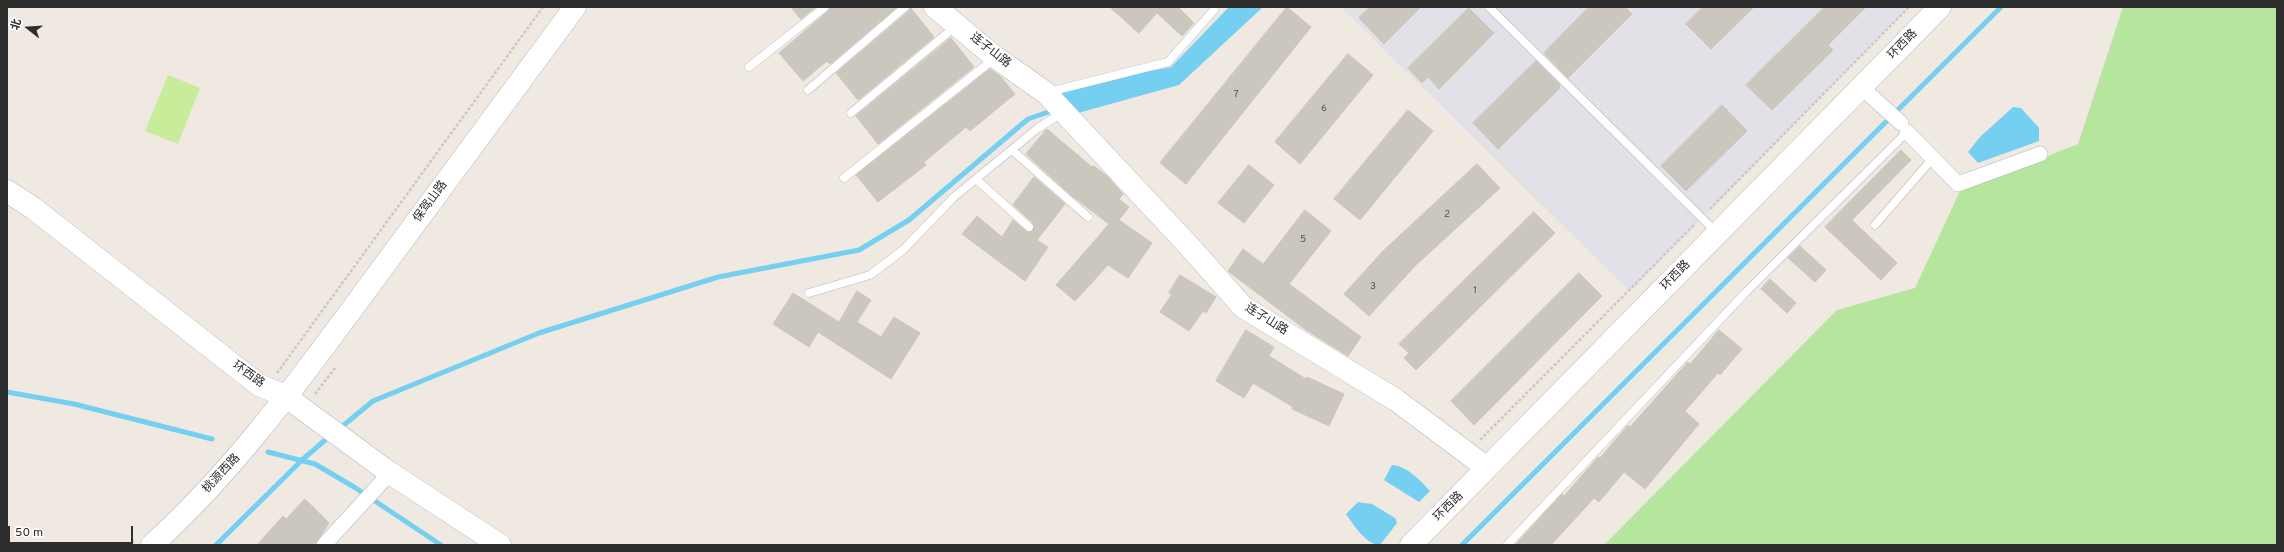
<!DOCTYPE html>
<html>
<head>
<meta charset="utf-8">
<style>
  body { margin:0 }
  #map { position:relative; width:2284px; height:552px; overflow:hidden; background:#efe9e1; font-family:Overpass,"Noto Sans SC",sans-serif }
  canvas { display:block }
  .frame { position:absolute; inset:0; border:8px solid #2e2e2e; pointer-events:none }
  .north { position:absolute; left:8px; top:8px; width:40px; height:40px; -webkit-text-stroke:3px #fff; paint-order:stroke; rotate:287deg; font-size:11px; font-weight:700; line-height:16px; text-align:center; color:#2e2e2e }
  .north::after { content:''; display:block; margin:auto; width:14px; height:18px; background:#2e2e2e; clip-path:polygon(50% 0,100% 100%,50% 72%,0 100%) }
  .scale { position:absolute; left:8px; top:526px; width:125px; height:18px; box-sizing:border-box; border:2px solid #2e2e2e; border-top:0; padding-left:5px; font-size:12px; line-height:14px; white-space:nowrap; color:#2e2e2e; -webkit-text-stroke:3px #fff; paint-order:stroke }
</style>
</head>
<body>
<div id="map">
<canvas width="2284" height="552"></canvas>
<div class="frame"></div>
<div class="north">北</div>
<div class="scale">50 m</div>
</div>
<script>
const ctx = document.querySelector('canvas').getContext('2d');
ctx.lineJoin = 'round';
function fill(path, color) { ctx.fillStyle = color; ctx.fill(path, 'evenodd'); }
function trace(path, color, width, dash) { ctx.strokeStyle = color; ctx.lineWidth = width; ctx.lineCap = dash ? 'butt' : 'round'; ctx.setLineDash(dash || []); ctx.stroke(path); }
function label(font, color, halo, rows, align = 'center') {
  ctx.font = font + ' Overpass,"Noto Sans SC",sans-serif'; ctx.lineWidth = 3; ctx.setLineDash([]); ctx.textBaseline = 'middle'; ctx.strokeStyle = halo; ctx.fillStyle = color; for (const [text, x, y, turn = 0] of rows) {
    ctx.save(); ctx.translate(x, y); ctx.rotate((+turn || 0) * Math.PI / 180); ctx.textAlign = isNaN(turn) ? turn : align; if (halo) ctx.strokeText(text, 0, 0); ctx.fillText(text, 0, 0); ctx.restore();
  }
}
fill(new Path2D(`
  M1341,7H1909L1630,292Z`), '#e3e1e8');
fill(new Path2D(`
  M2123,7H2277V545H1604L1837,310L1915,288L1960,191L2078,144Z`), '#b6e59e');
fill(new Path2D(`
  M168,75L200,88L178,144L145,131Z`), '#c9ec9a');
fill(new Path2D(`
  M1229,7H1263L1179,85L1078,113L1056,89L1171,67Z
  M2013,107L2021,108L2039,128V141L1978,163L1968,152L1980,137Z
  M1392,465C1407,466 1420,480 1430,491L1419,502L1384,480Z
  M1358,502L1372,504L1395,518L1397,523L1380,545C1366,545 1353,524 1346,514Z`), '#75cff0');
trace(new Path2D(`
  M7,392L74,404L212,439
  M339,429L373,401L539,333L718,277L859,250L909,220L1028,119L1054,110
  M268,452L315,464L354,487L441,545
  M216,545L302,460L331,435
  M1462,545L2001,7`), '#75cff0', 5);
const building = new Path2D(`
  M791,7H816L801,19Z
  M830,7H897L830,64L827,61L803,81L779,53L828,11Z
  M910,7L934,37L858,100L836,73L909,11Z
  M1110,7H1178L1194,23L1182,36L1157,13L1139,33Z
  M1287,7L1311,27L1186,184L1160,163Z
  M1370,7H1421L1384,44L1359,18Z
  M1589,7H1625L1632,14L1568,78L1544,53Z
  M1703,7H1754L1711,49L1686,24Z
  M1825,7H1866L1828,45L1833,50L1772,110L1746,85Z
  M1469,8L1494,33L1439,89L1428,77L1422,83L1408,68Z
  M951,38L974,67L878,144L856,116Z
  M1348,54L1373,75L1300,164L1275,142Z
  M1536,61L1560,85L1559,89L1498,149L1473,123Z
  M990,69L1001,77L1015,94L970,131L966,127L924,162L926,165L878,202L856,175Z
  M1722,105L1747,131L1686,191L1661,166Z
  M1408,110L1433,131L1360,220L1334,199Z
  M1047,129L1092,167L1094,166L1107,176L1123,194L1119,199L1129,207L1119,220L1152,243L1128,278L1108,265L1075,301L1056,285L1109,224L1071,195L1026,154Z
  M1901,150L1911,160L1852,220L1897,263L1881,280L1825,227Z
  M1477,164L1500,188L1415,266L1369,316L1344,294L1382,252Z
  M1249,165L1274,185L1244,223L1218,203Z
  M1034,177L1065,204L1037,240L1048,247L1025,281L962,234L977,216L1002,237L1013,220L1026,231H1033V223L1013,205Z
  M1305,210L1331,231L1289,284L1361,337L1348,356L1306,330L1228,271L1243,249L1263,264Z
  M1534,212L1555,233L1416,370L1404,358L1409,353L1399,344Z
  M1800,246L1826,270L1815,282L1788,258Z
  M1579,273L1602,296L1474,425L1451,401Z
  M1180,275L1216,297L1206,313L1203,311L1189,331L1160,312L1172,294L1169,293Z
  M1770,279L1796,303L1787,313L1761,289Z
  M857,291L871,300L857,322L881,337L894,317L920,333L891,379L818,332L809,347L773,324L793,293L839,322Z
  M1246,330L1274,347L1269,356L1306,379L1307,377L1344,394L1329,426L1292,409L1293,407L1253,383L1244,398L1216,381Z
  M1719,330L1742,349L1720,375L1718,373L1685,411L1699,424L1645,489L1624,472L1599,502L1594,498L1551,545H1515L1562,494L1564,496L1598,457L1600,458L1628,425L1630,427L1688,362L1690,364Z
  M305,499L329,523L315,545H257L283,516L286,519Z`);
fill(building, '#cbc7bf');
trace(building, '#cbc5ba', 1);
const lane = new Path2D(`
  M1489,7L1717,233
  M749,67L825,7
  M808,90L905,7
  M1049,92L1168,62L1214,10
  M851,113L956,26
  M1012,150L1088,217
  M844,178L995,58
  M976,179L1029,227
  M1875,225L1933,158
  M809,293L870,275L903,250L954,197L1038,128L1062,113
  M1507,545L1747,291L1907,132L1906,130`);
const street = new Path2D(`
  M1861,87L1901,123
  M1907,132L1958,184L2040,154
  M324,545L390,473`);
const secondary = new Path2D(`
  M935,7L995,57L1046,93L1189,246L1243,307L1396,400L1487,468
  M7,191L33,208L259,385L285,396L390,473L500,545
  M152,545C237,468 304,374 372,282C440,190 507,99 575,7
  M1411,545L1940,7`);
trace(lane, '#b4b7c1', 9);
trace(street, '#b4b7c1', 16);
trace(secondary, '#b4b7c1', 23);
trace(new Path2D(`
  M1710,209L1909,7
  M277,373L543,7
  M315,394L335,368
  M1480,440L1694,225
  M128,545L134,540`), '#c9c9c9', 2.5, [3, 2]);
trace(lane, '#fff', 8);
trace(street, '#fff', 15);
trace(secondary, '#fff', 22);
label('10px', '#555452', null, [
  ["7",1236,95],
  ["6",1324,109],
  ["2",1447,215],
  ["5",1303,240],
  ["3",1373,287],
  ["1",1475,291]
]);
label('12px', '#2e2e2e', '#fff', [
  ["环西路",1903,45,-46],
  ["连子山路",990,51,38],
  ["保驾山路",431,202,-54],
  ["环西路",1676,276,-46],
  ["连子山路",1266,320,32],
  ["环西路",248,375,35],
  ["桃源西路",222,474,-47],
  ["环西路",1449,507,-45]
]);
</script>
</body>
</html>
